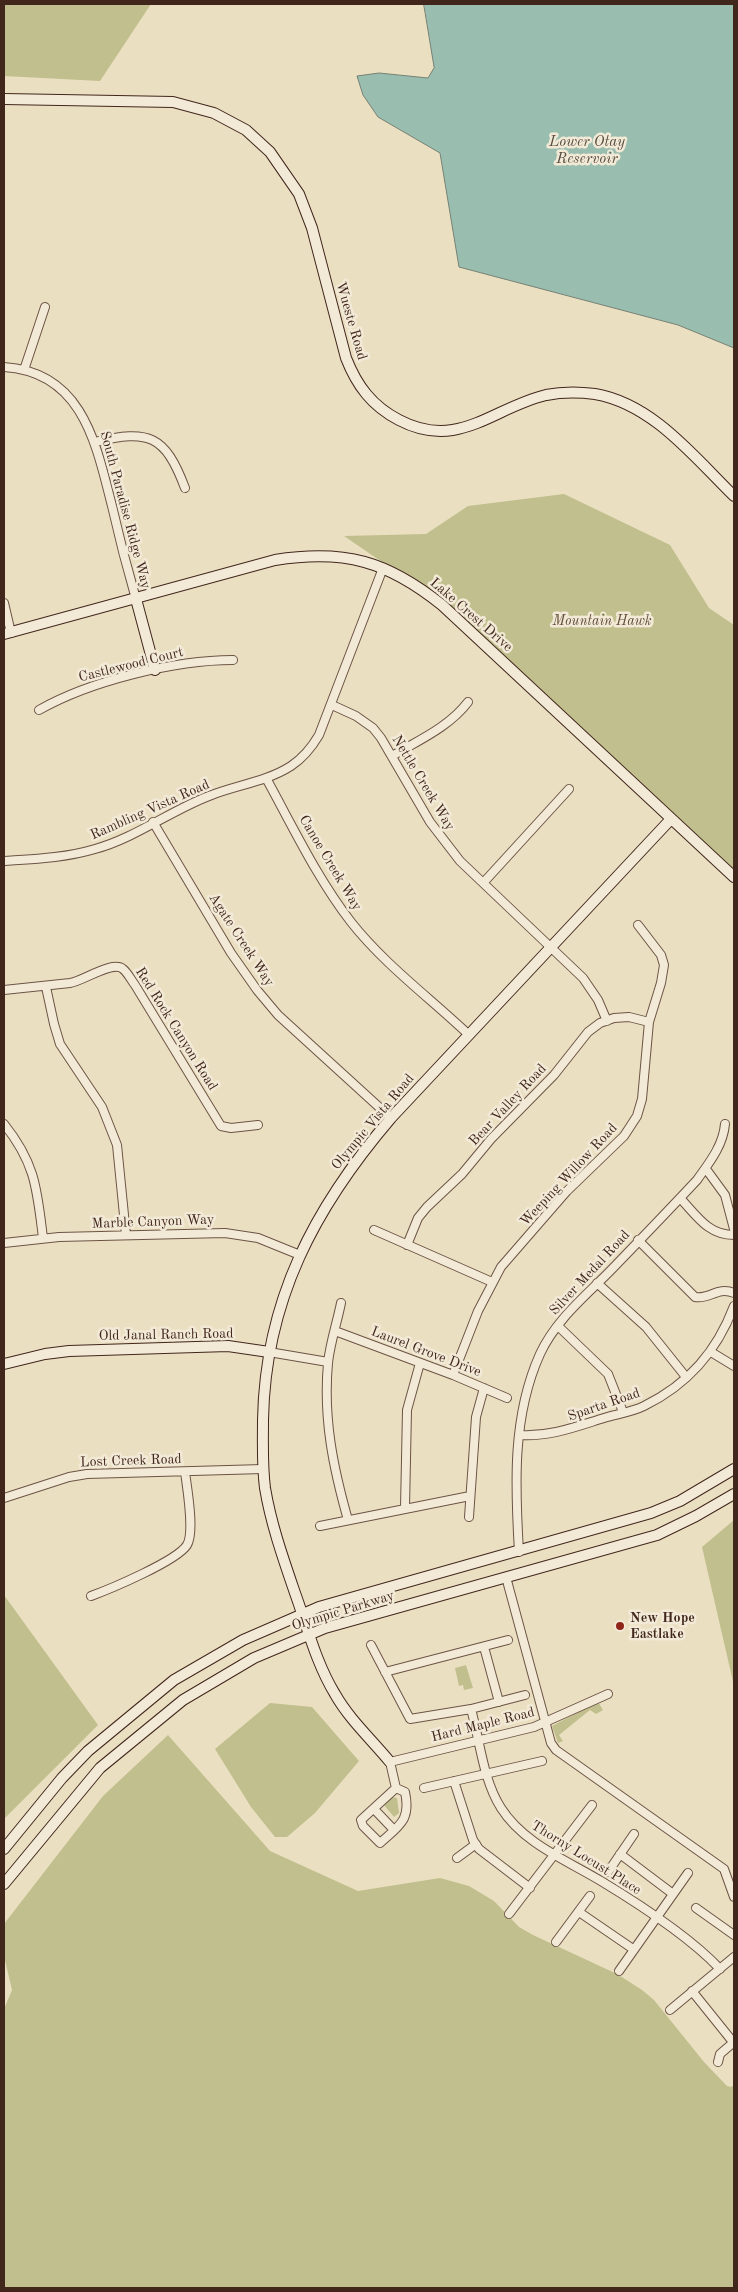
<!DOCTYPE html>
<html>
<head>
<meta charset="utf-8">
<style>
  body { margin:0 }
  #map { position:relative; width:738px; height:2292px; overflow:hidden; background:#ebdfc1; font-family:"Old Standard TT",serif }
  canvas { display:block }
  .frame { position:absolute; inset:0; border:5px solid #41261c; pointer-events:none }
</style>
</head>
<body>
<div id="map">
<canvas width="738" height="2292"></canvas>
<div class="frame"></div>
</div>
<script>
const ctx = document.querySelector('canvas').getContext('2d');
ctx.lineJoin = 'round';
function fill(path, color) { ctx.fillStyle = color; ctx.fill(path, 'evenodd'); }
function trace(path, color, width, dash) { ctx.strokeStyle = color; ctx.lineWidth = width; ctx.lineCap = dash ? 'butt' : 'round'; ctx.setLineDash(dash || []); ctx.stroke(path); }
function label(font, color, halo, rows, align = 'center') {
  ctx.font = font + ' "Old Standard TT",serif'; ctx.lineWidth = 5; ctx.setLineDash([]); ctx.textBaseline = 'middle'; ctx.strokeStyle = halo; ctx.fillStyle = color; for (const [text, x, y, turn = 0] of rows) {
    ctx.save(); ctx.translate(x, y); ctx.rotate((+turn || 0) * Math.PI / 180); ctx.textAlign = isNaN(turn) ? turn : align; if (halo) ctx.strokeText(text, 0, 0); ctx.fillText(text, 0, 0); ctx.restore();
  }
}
fill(new Path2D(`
  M4,4H151L100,81L4,76Z
  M564,494L670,545L709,608L734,625V878L426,592L344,536L426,534L468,506Z
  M734,1520V1686L702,1547Z
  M4,1595L98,1725L4,1819Z
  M466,1665L473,1688L464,1690L463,1685L459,1686L455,1668Z
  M598,1702L603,1710L596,1714L590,1710L559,1735L563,1741L558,1743L552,1726Z
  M270,1703L312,1707L359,1761L315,1813L287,1837H275L251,1807L215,1749Z
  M168,1735L270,1851L358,1891L440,1878L469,1886L494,1901L519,1927L533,1935L617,1974L642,1990L654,2000L704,2062L727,2086L731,2087L734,2085V2288H4V2009L12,1990L4,1956V1924L103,1796Z
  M391,1797L397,1798L399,1813L394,1817L384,1805Z`), '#c0bf8d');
const water = new Path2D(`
  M424,4H734V348L678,325L459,267L440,153L378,117L363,95L357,76L379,73L428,78L434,68Z`);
fill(water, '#99bdaf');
trace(water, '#768174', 1);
const street = new Path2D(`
  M4,367C83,372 96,444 112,506C119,537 127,568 136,599
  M24,370L45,307
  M95,442C149,429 165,435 185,488
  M4,603L11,633
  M332,705L356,716L373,728L381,738L430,822L460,861L583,978L598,1000L607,1021
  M39,710C90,681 175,660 233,660
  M392,756C419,740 449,727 468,702
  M266,778C293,827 317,878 351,922C384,964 430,998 469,1035
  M153,822L231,953L257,990L278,1015L391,1118
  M4,861C34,859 65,858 95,849C135,838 170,811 209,796C236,785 266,782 291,766C303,758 312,747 319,735L383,568
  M484,882L569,789
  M46,987L54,1024L60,1044L102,1107L117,1145L126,1235
  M4,990L70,983C83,981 113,960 123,969C128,973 131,980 135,985L221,1126L231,1128L258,1125
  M4,1124C36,1164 37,1190 43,1238
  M706,1169L725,1195L734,1229
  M680,1198C697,1216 708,1235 734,1235
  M374,1230L492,1282
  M638,1240L695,1297C710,1300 717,1286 734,1293
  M4,1243L59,1237L225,1233L258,1238L300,1255
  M407,1245L418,1218L427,1207L462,1174L491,1139L554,1075L588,1032L600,1023L614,1018L629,1017L649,1022
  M597,1283L646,1327L686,1377
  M341,1303C337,1323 330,1343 328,1363C323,1418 333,1467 348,1520
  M558,1326L608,1374L623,1412
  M335,1331L453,1375L507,1398
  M269,1352L328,1362
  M711,1352L734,1366
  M453,1375L478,1311L501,1267L567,1191L624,1136L637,1116L642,1099L649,1022L661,983L664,965L661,955L638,925
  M519,1435C550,1437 575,1427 604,1418C617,1414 632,1412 644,1406C689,1384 717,1351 734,1306
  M4,1498L69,1477L87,1474L263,1469
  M405,1508L407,1410L420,1363
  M469,1517L476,1417L484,1388
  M320,1526L470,1496
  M519,1552C515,1485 512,1416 540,1354C556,1319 587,1295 613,1268C641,1239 669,1210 697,1180C709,1163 723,1146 725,1124
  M506,1577L551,1743L556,1750L724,1869L734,1897
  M91,1596C110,1589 177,1561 187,1545C195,1532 187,1488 185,1472
  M371,1645L410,1719L471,1709L525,1695
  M484,1647L499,1702
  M385,1672L508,1640
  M471,1709C480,1741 483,1780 501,1808C523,1843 566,1860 601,1881C639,1904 690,1937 720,1969
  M454,1781L473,1840L479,1849L530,1888
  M396,1788L405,1792C411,1820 400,1825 380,1843L363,1826L361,1820L396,1788L390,1762L534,1727L608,1694
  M424,1788L542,1761
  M374,1809L394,1830
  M620,1854L673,1894
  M457,1858L476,1844
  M608,1872L634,1834
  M696,1908L734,1935
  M579,1912L633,1949
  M509,1914L592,1805
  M556,1942L590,1896
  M619,1971L688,1873
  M692,1991L733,2042
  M670,2010L734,1957
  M718,2062L720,2054L734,2042`);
const secondary = new Path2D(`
  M4,99L173,102L214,113L246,130L270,152L299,194L312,228L346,358C357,386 372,406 399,420C458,451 492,408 546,395C561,392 580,392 595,394C653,404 694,457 734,496
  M136,599L155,670
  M4,634L275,560C345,549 387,561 442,605L734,877
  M4,1364L45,1354L69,1351L228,1346L269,1352
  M390,1762C372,1740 349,1719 335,1694C316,1663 307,1626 295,1593C283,1558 271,1524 265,1488C262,1465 263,1442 263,1420C265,1300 315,1207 391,1118L671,819
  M4,1849L62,1778L88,1751L174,1680L243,1640L319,1607L651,1513L680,1501L734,1469
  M4,1884L100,1768L183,1700L254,1658L325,1628L657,1535L696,1516L734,1494`);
trace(street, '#6c5445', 10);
trace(secondary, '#41261c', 12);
trace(street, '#f2ead7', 8);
trace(secondary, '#f2ead7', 10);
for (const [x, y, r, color] of [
  [620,1626,5,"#8f2418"]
]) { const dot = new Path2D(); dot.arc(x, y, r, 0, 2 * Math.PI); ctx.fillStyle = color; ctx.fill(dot); trace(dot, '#f2ead7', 2); }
label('14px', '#41261c', '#f2ead7', [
  ["Wueste Road",351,321,74],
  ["South Paradise Ridge Way",125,510,75],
  ["Lake Crest Drive",471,615,41],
  ["Castlewood Court",131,665,-14],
  ["Nettle Creek Way",423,783,59],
  ["Rambling Vista Road",150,810,-24],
  ["Canoe Creek Way",330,863,59],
  ["Agate Creek Way",241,940,57],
  ["Red Rock Canyon Road",176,1029,58],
  ["Bear Valley Road",508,1105,-47],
  ["Olympic Vista Road",373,1122,-50],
  ["Weeping Willow Road",569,1175,-47],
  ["Marble Canyon Way",153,1222,-2],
  ["Silver Medal Road",590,1273,-47],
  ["Old Janal Ranch Road",166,1335,-1],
  ["Laurel Grove Drive",426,1352,21],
  ["Sparta Road",604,1405,-19],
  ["Lost Creek Road",131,1461,-2],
  ["Olympic Parkway",343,1611,-17],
  ["Hard Maple Road",483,1725,-14],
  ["Thorny Locust Place",586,1858,32]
]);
label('italic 14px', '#614c38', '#f2ead7', [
  ["Mountain Hawk",602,621]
]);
label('bold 14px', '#41261c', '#f2ead7', [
  ["New Hope",630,1618],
  ["Eastlake",630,1634]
], 'left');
label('italic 15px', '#574c41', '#f2ead7', [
  ["Lower Otay",587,142],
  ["Reservoir",587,159]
]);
</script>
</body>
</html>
